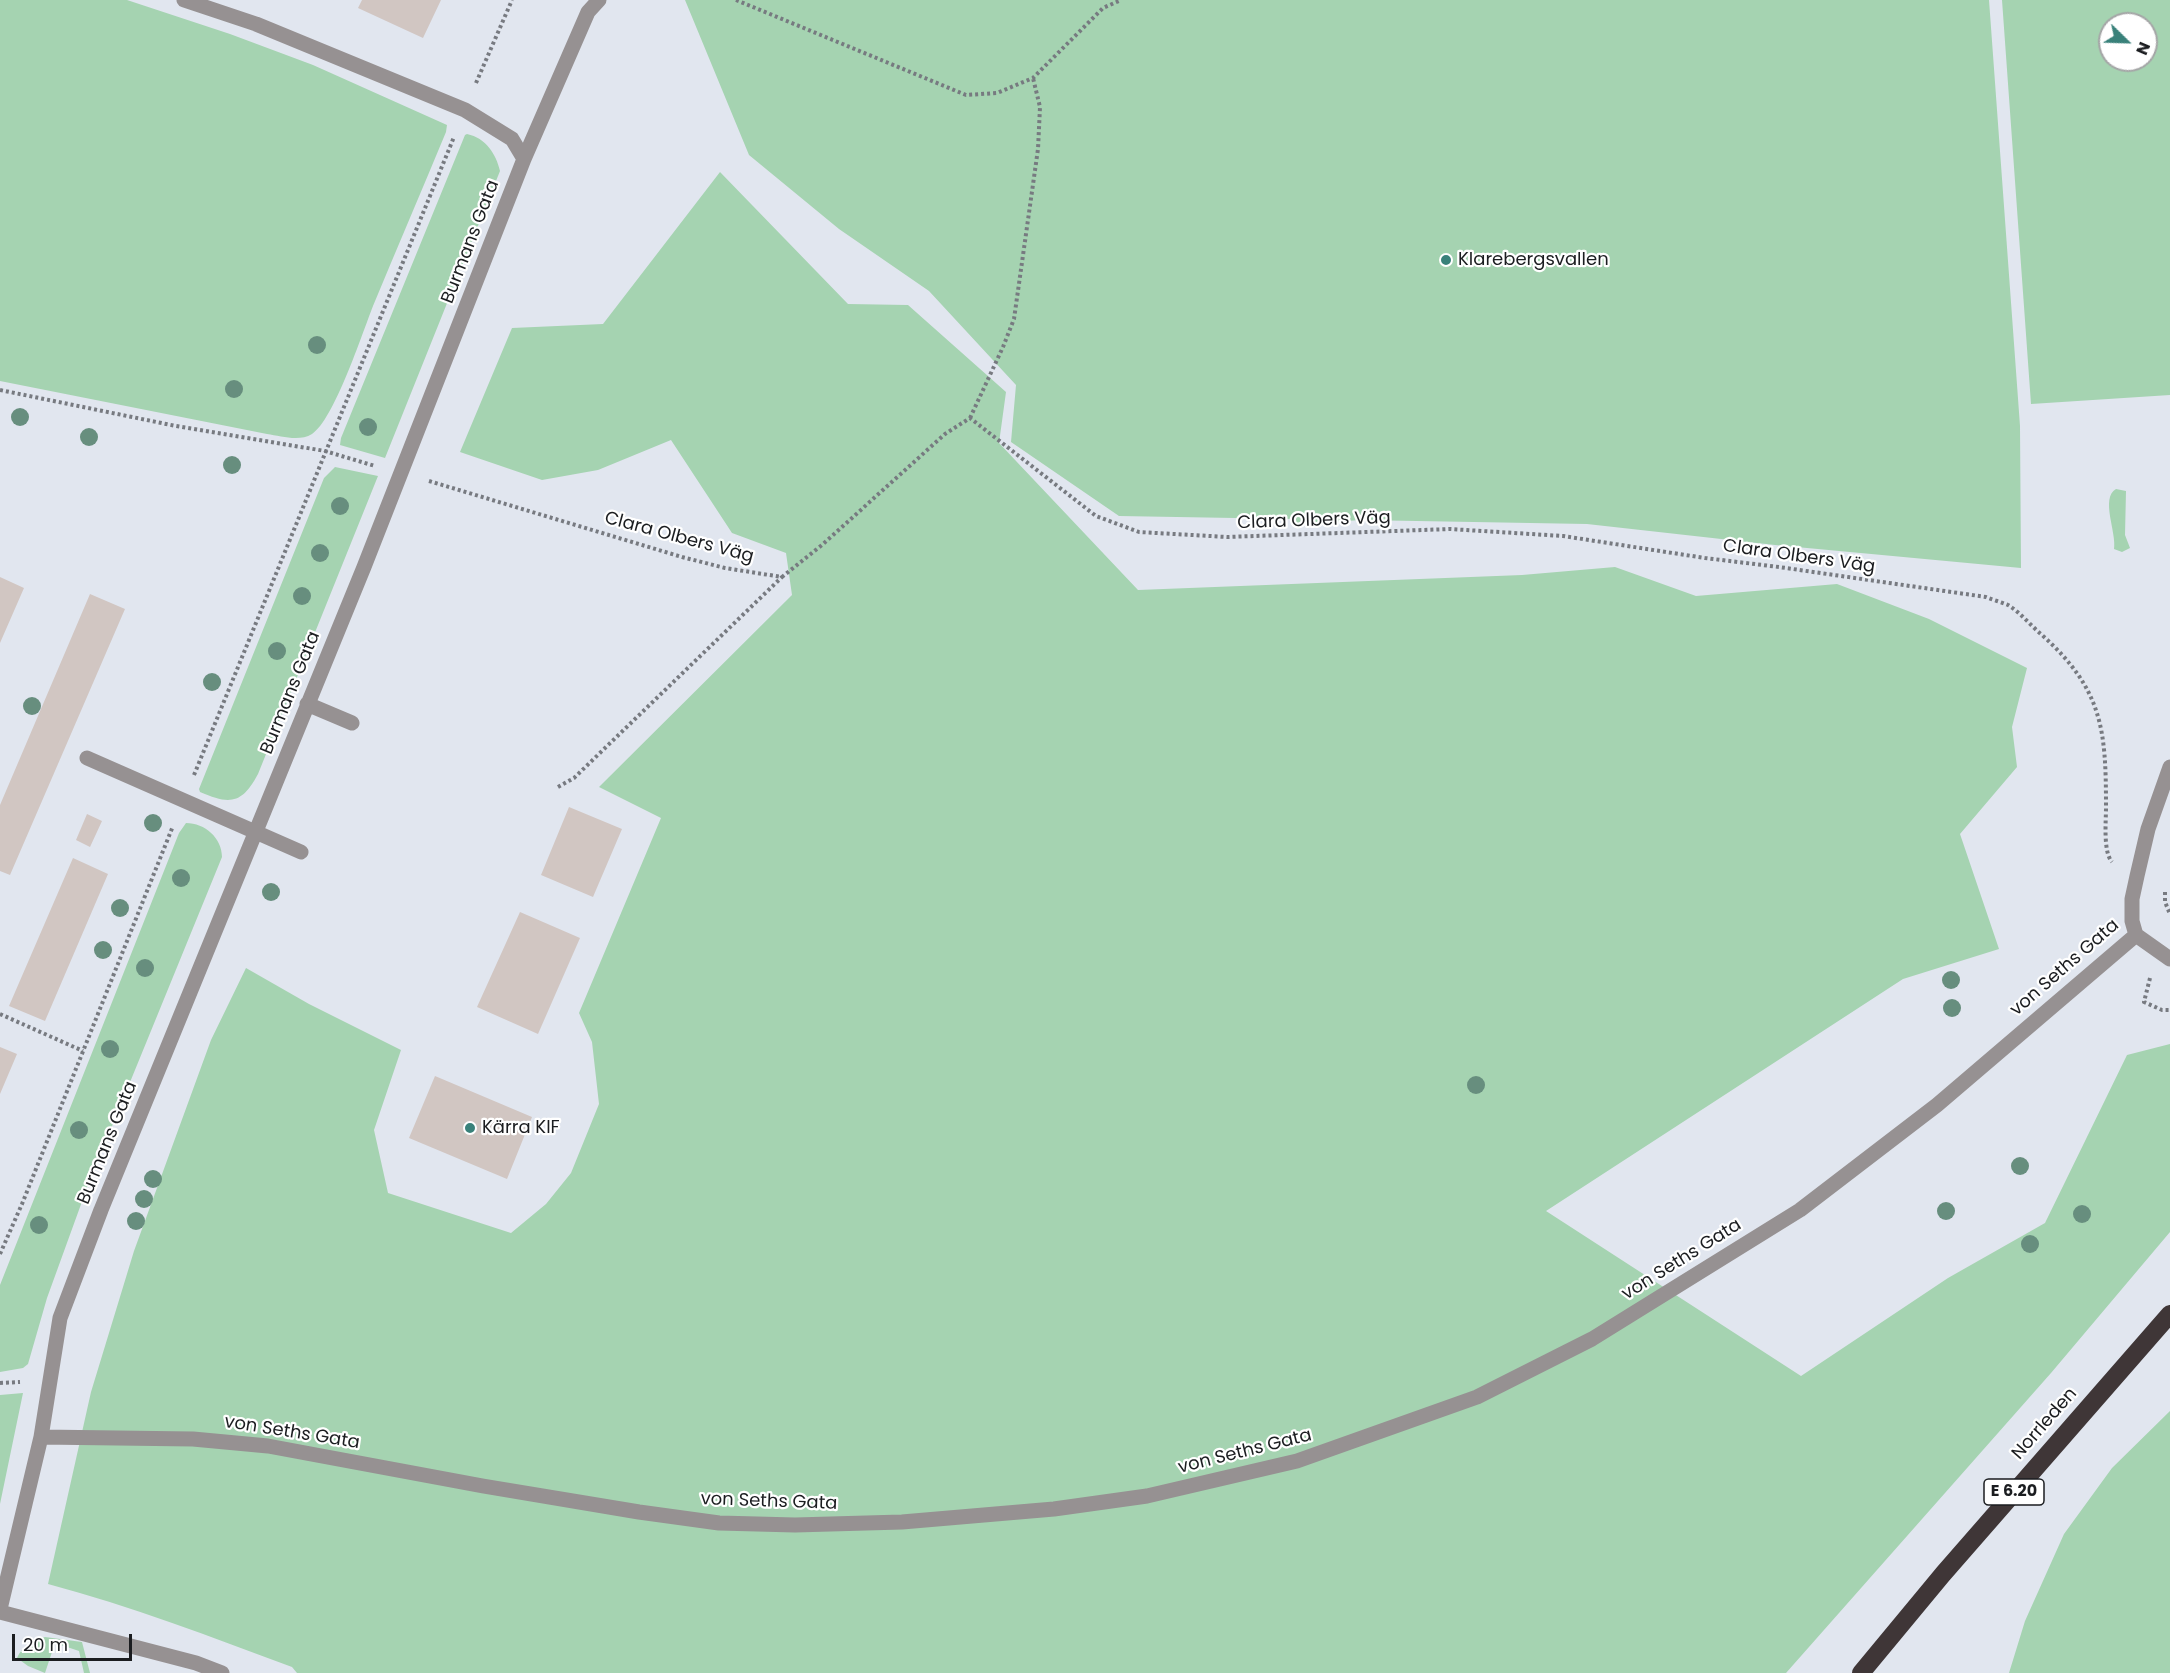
<!DOCTYPE html>
<html>
<head>
<meta charset="utf-8">
<style>
  body { margin:0 }
  #map { position:relative; width:2170px; height:1673px; overflow:hidden; background:#e1e6ef; font-family:Poppins,sans-serif }
  canvas { display:block }
  .north { position:absolute; left:2098px; top:12px; width:60px; height:60px; box-sizing:border-box; background:#fff; border:2px solid #a4a5a6; border-radius:50%; rotate:113deg; font-size:16px; font-weight:700; line-height:24px; text-align:center; color:#1b1d20 }
  .north::after { content:''; display:block; margin:auto; width:21px; height:27px; background:#39817a; clip-path:polygon(50% 0,100% 100%,50% 72%,0 100%) }
  .scale { position:absolute; left:12px; top:1634px; width:120px; height:27px; box-sizing:border-box; border:3px solid #1b1d20; border-top:0; padding-left:8px; font-size:18px; line-height:21px; white-space:nowrap; color:#1b1d20; -webkit-text-stroke:4px #fff; paint-order:stroke }
</style>
</head>
<body>
<div id="map">
<canvas width="2170" height="1673"></canvas>
<div class="north">N</div>
<div class="scale">20 m</div>
</div>
<script>
const ctx = document.querySelector('canvas').getContext('2d');
ctx.lineJoin = 'round';
function fill(path, color) { ctx.fillStyle = color; ctx.fill(path, 'evenodd'); }
function trace(path, color, width, dash) { ctx.strokeStyle = color; ctx.lineWidth = width; ctx.lineCap = dash ? 'butt' : 'round'; ctx.setLineDash(dash || []); ctx.stroke(path); }
function label(font, color, halo, rows, align = 'center') {
  ctx.font = font + ' Poppins,sans-serif'; ctx.lineWidth = 4.5; ctx.setLineDash([]); ctx.textBaseline = 'middle'; ctx.strokeStyle = halo; ctx.fillStyle = color; for (const [text, x, y, turn = 0] of rows) {
    ctx.save(); ctx.translate(x, y); ctx.rotate((+turn || 0) * Math.PI / 180); ctx.textAlign = isNaN(turn) ? turn : align; if (halo) ctx.strokeText(text, 0, 0); ctx.fillText(text, 0, 0); ctx.restore();
  }
}
fill(new Path2D(`
  M0,0H127L230,34L313,65L447,125L446,132C422,190 397,248 373,306C362,334 334,420 312,434C299,442 281,436 267,434L0,381Z
  M685,0H1989L2020,426L2021,568L1775,545L1587,524L1360,520L1294,525L1293,519L1119,516L1011,442L1016,385L929,291L839,229L749,155Z
  M2002,0H2170V395L2031,404ZM2110,24H2146V60H2110Z
  M467,134C486,138 496,154 500,171L385,458L340,445L341,438L465,135Z
  M720,172L848,304L908,305L1006,392L999,443L1138,590L1522,575L1615,567L1696,596L1837,584L1929,619L2027,668L2012,727L2017,767L1960,834L1999,949L1903,979L1546,1211L1801,1376L1948,1278L2045,1223L2127,1055L2170,1044V1232L2051,1373L1786,1673H297L292,1667C211,1637 131,1606 48,1584L91,1392L134,1251L211,1040L246,968L309,1004L401,1050L374,1130L388,1193L511,1233L546,1204L571,1173L599,1104L592,1042L579,1013L661,818L599,787L792,595L786,553L732,533L671,440L598,470L542,480L460,452L512,328L603,324Z
  M335,467L378,476L258,774C242,804 230,805 200,792L199,789L324,478Z
  M2116,489L2126,491L2125,535L2130,548L2122,552L2114,549C2117,533 2100,498 2116,489Z
  M186,823C205,823 222,838 222,857L88,1185L47,1298L28,1364L23,1368L0,1372V1285L179,833Z
  M23,1393L0,1504V1395Z
  M2170,1411V1673H2009L2025,1621L2064,1534L2112,1468Z
  M45,1637L82,1642L90,1673H84L79,1651L55,1643L45,1673L28,1666L17,1658C22,1646 33,1641 45,1637Z`), '#a5d3b1');
fill(new Path2D(`
  M362,0H441L423,38L358,8Z
  M0,577L24,588L0,643Z
  M90,594L125,609L10,875L0,871V805Z
  M569,807L622,829L593,897L541,875Z
  M87,814L102,821L90,847L76,840Z
  M73,858L108,874L45,1021L9,1006Z
  M520,912L580,938L538,1034L477,1007Z
  M0,1047L17,1054L0,1094Z
  M435,1076L532,1117L507,1179L409,1138Z`), '#d1c6c2');
trace(new Path2D(`
  M736,0L966,95L997,93L1033,78L1103,8L1121,0
  M476,83L512,0
  M0,390L176,426L325,451L375,466
  M970,418L1003,347L1014,319L1038,149L1040,107L1033,78
  M429,481L682,557L725,568L782,577L822,545L945,434L970,418L1096,516L1139,532L1227,537L1450,529L1563,536L1705,558L1779,567L1986,597C1993,600 2001,602 2008,605C2020,612 2031,626 2042,635C2103,690 2106,730 2106,808C2106,821 2103,852 2112,862
  M194,775L454,137
  M558,787L574,778L782,577
  M2165,892V902L2170,914
  M2150,978L2144,1002L2162,1010H2170
  M0,1014L83,1051
  M0,1254L22,1204L173,826
  M0,1383L20,1382`), '#777a80', 4, [3, 3]);
trace(new Path2D(`
  M524,159L588,12L599,0
  M307,704L352,723
  M87,758L301,852
  M2136,935L2132,921V899L2137,876L2148,829L2170,767
  M2136,935L2170,959
  M41,1437L193,1439L268,1446L483,1486L639,1512L719,1523L795,1525L902,1522L1054,1509L1147,1496L1297,1461L1477,1397L1592,1339L1800,1210L1937,1105L2136,935
  M0,1609L41,1437L60,1318L101,1210L364,567L524,159L512,139L465,110L256,24L184,0
  M0,1612L196,1663L222,1673`), '#969192', 15);
trace(new Path2D(`
  M1861,1673L1943,1574L2170,1314`), '#3f3637', 18);
ctx.fillStyle = '#678e7e';
for (const [x, y] of [
  [317,345],
  [234,389],
  [20,417],
  [368,427],
  [89,437],
  [232,465],
  [340,506],
  [320,553],
  [302,596],
  [277,651],
  [212,682],
  [32,706],
  [153,823],
  [181,878],
  [271,892],
  [120,908],
  [103,950],
  [145,968],
  [1951,980],
  [1952,1008],
  [110,1049],
  [1476,1085],
  [79,1130],
  [2020,1166],
  [153,1179],
  [144,1199],
  [1946,1211],
  [2082,1214],
  [136,1221],
  [39,1225],
  [2030,1244]
]) { ctx.beginPath(); ctx.arc(x, y, 9, 0, 2 * Math.PI); ctx.fill(); }
for (const [x, y, r, color] of [
  [1446,260,6,"#39817a"],
  [470,1128,6,"#39817a"]
]) { const dot = new Path2D(); dot.arc(x, y, r, 0, 2 * Math.PI); ctx.fillStyle = color; ctx.fill(dot); trace(dot, '#fff', 2); }
for (const [x, y, w] of [
  [2014,1492,60]
]) { const box = new Path2D(); box.roundRect(x - w / 2, y - 13, w, 26, 4.5); ctx.fillStyle = '#fff'; ctx.fill(box); trace(box, '#1b1d20', 1.5); }
label('bold 16px', '#1b1d20', null, [
  ["E 6.20",2014,1492]
]);
label('18px', '#1b1d20', '#fff', [
  ["Burmans Gata",471,242,-69],
  ["Clara Olbers Väg",1314,521,-2],
  ["Clara Olbers Väg",679,538,15],
  ["Clara Olbers Väg",1799,557,8],
  ["Burmans Gata",291,693,-68],
  ["von Seths Gata",2065,968,-41],
  ["Burmans Gata",108,1143,-68],
  ["von Seths Gata",1682,1260,-32],
  ["Norrleden",2045,1424,-49],
  ["von Seths Gata",292,1433,9],
  ["von Seths Gata",1245,1452,-14],
  ["von Seths Gata",769,1502,2]
]);
label('18px', '#1b1d20', '#fff', [
  ["Klarebergsvallen",1458,260],
  ["Kärra KIF",482,1128]
], 'left');
</script>
</body>
</html>
